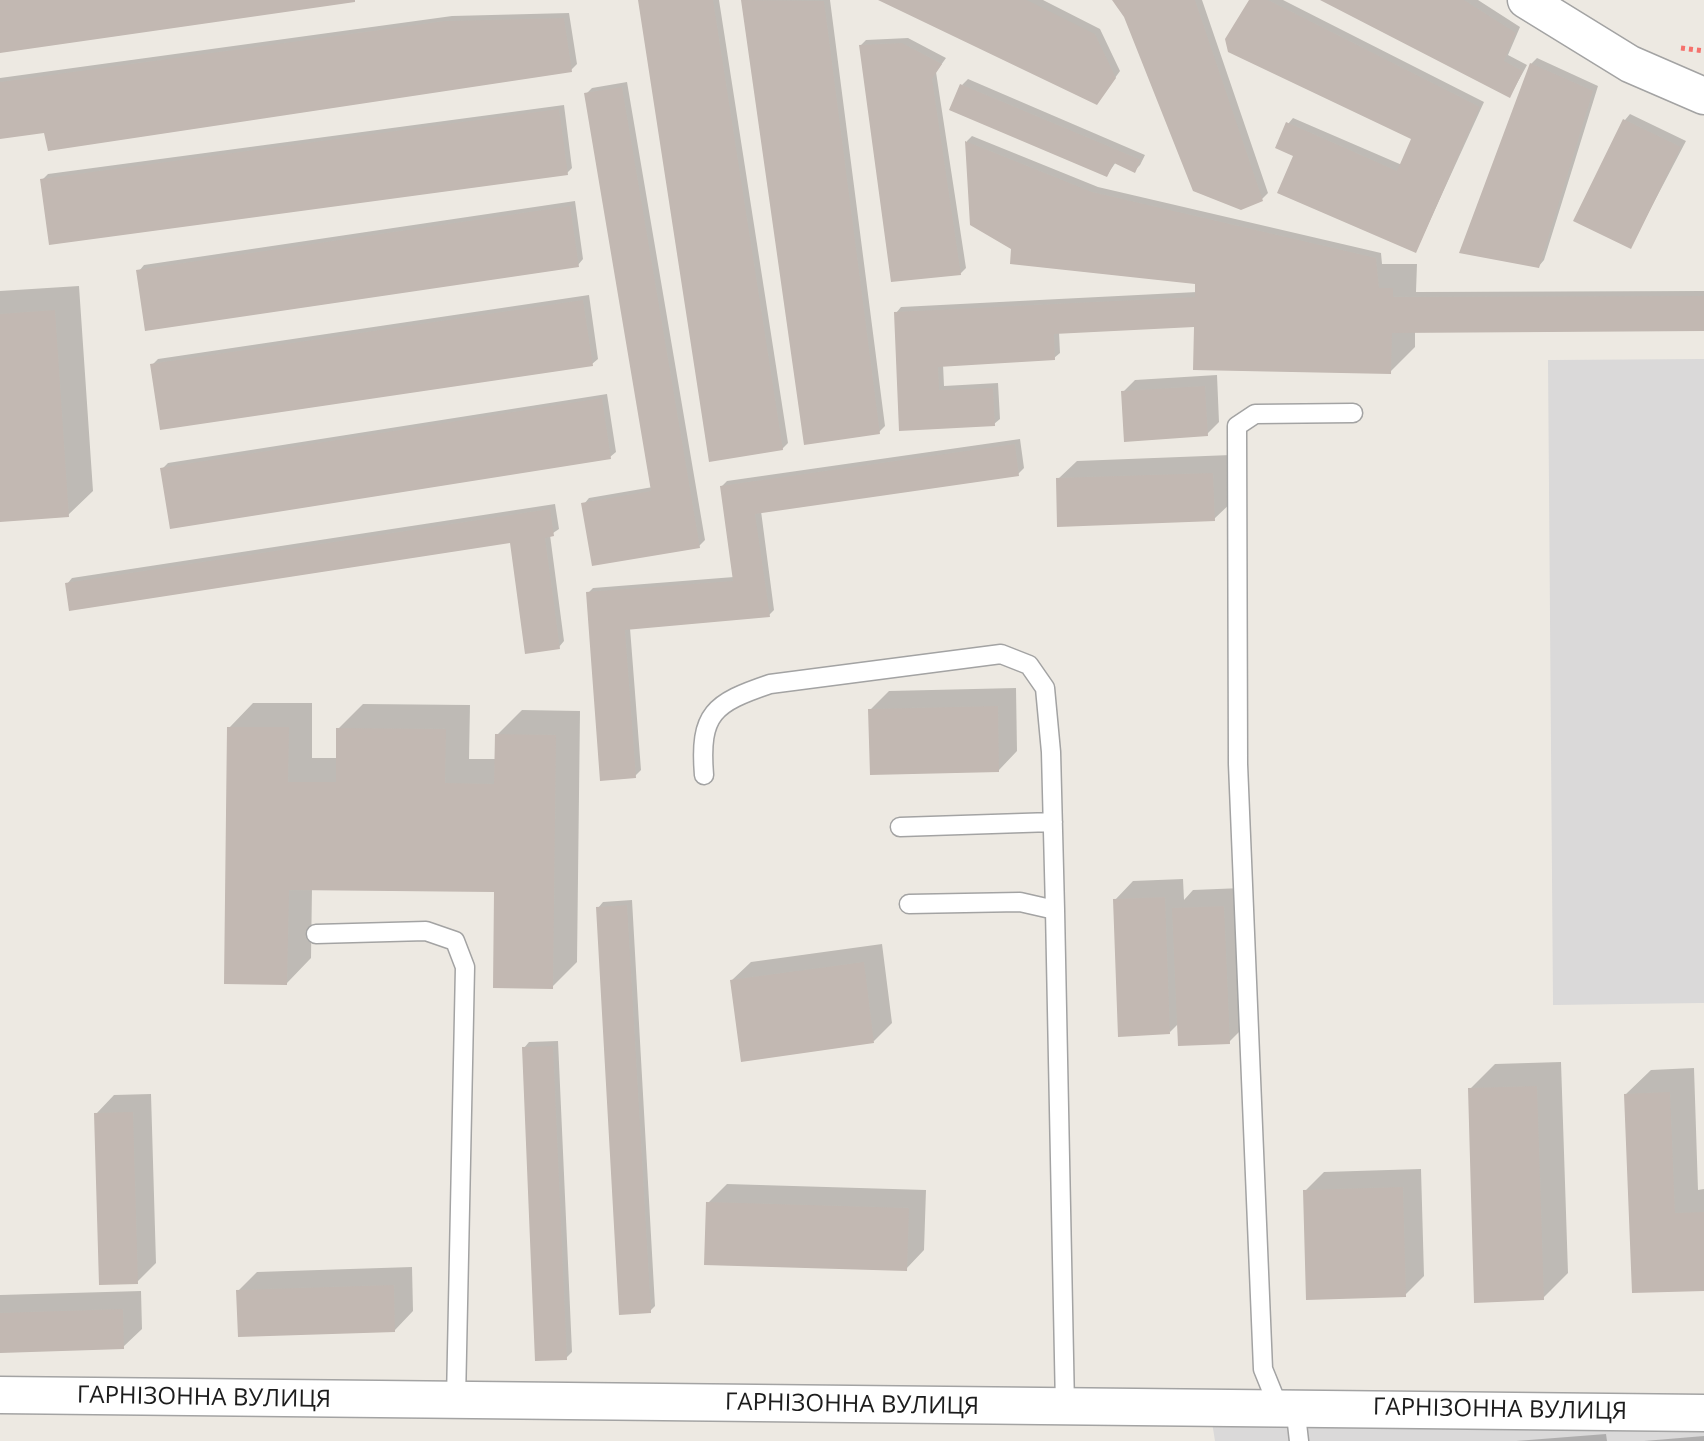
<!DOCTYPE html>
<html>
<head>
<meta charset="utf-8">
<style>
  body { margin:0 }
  canvas { display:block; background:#ede9e2 }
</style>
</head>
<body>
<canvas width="1704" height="1441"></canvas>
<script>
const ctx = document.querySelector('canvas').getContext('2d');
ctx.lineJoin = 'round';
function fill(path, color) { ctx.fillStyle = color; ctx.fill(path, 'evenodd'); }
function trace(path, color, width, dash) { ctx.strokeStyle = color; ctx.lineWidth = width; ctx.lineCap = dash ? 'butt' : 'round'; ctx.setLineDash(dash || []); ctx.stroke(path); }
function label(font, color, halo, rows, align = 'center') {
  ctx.font = font + ' "Open Sans",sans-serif'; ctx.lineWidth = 7; ctx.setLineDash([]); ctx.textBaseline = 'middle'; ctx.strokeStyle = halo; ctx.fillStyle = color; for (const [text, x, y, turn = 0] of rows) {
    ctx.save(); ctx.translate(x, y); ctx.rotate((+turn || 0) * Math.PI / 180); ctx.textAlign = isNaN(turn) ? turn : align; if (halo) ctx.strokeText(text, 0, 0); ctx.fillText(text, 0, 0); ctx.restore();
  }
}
fill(new Path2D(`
  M1704,359V1003L1553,1005L1548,360Z
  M1212,1422L1704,1428V1441H1215Z`), '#dad9d9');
fill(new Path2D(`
  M640,0H719L788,443L782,449Z
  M743,0H830L885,426L879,432L806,442Z
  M883,0H1043L1100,29L1120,71L1097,103Z
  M1115,0H1202L1268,193L1262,199Z
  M1252,0H1283L1484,102L1416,251L1296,155L1288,124L1293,118L1402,165L1414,138Z
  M1325,0H1478L1520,27L1508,55L1527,65L1510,96Z
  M569,13L577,64L571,70L0,137V78L452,16Z
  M908,38L946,58L936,72L966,268L960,274L861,45L866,40Z
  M1537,58L1598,86L1544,260L1539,266L1531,64Z
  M968,79L1145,155L1140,165L1135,170L1116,162L1107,175L962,85Z
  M627,82L705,540L699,546L584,504L589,498L653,487L586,94L592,88Z
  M564,105L572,168L567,173L42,180L48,174Z
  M1630,114L1686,141L1631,246L1625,120Z
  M972,136L1098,187L1381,253L1382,264H1417L1416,292L1704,291V329L1415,330V347L1390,372L1196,322L1059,332L1060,353L1054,358L943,364L944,386L998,383L1000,419L994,424L901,429L896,313L901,307L1197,292V282L1013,248L972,224L967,141Z
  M575,201L583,259L578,265L139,271L144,265Z
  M79,286L93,491L68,515L0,520V291Z
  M589,295L598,359L592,364L152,365L158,359Z
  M1217,375L1219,422L1207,434L1123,392L1135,380Z
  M607,394L616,452L610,457L162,469L168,463Z
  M1020,439L1024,468L1018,474L761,511L774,610L769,615L630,628L641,770L635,776L588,593L593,588L734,577L722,486L727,481Z
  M1231,455L1233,501L1214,519L1058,479L1077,461Z
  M555,504L559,529L550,535L564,641L559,647L512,541L67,584L72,578Z
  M1016,688L1017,751L999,770L870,710L889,691Z
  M253,703H312V758H338V729L363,704L470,705L469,759H497V735L522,710L580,711L577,962L552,987L496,890L312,888L311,958L287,983L229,728Z
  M1183,879L1184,900L1193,890L1242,888L1248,1023L1229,1042L1179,1023L1170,1032L1115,900L1133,881Z
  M632,900L655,1306L650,1311L598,908L603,902Z
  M882,944L892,1023L874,1041L732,980L751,962Z
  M558,1041L572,1352L566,1358L524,1048L529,1042Z
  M1561,1062L1568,1273L1543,1298L1470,1089L1495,1064Z
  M1694,1068L1698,1190L1704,1189V1289L1626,1094L1651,1070Z
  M151,1094L156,1263L137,1282L96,1114L114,1095Z
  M1421,1169L1424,1276L1405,1295L1305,1191L1324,1172Z
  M727,1184L926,1190L924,1250L906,1269L708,1203Z
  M412,1267L413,1311L395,1330L238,1291L257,1272Z
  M141,1291L142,1329L123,1347L0,1351V1295Z
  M1606,1434L1607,1441H1516Z
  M1704,1436V1441H1644Z`), '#0003');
fill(new Path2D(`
  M0,0H355V2L0,53Z
  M638,0H713L783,450L709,462Z
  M741,0L824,1L880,434L804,445Z
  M878,0H1027L1095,34L1116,78L1097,105Z
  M1112,0H1195L1263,201L1241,210L1193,191L1124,17Z
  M1249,0H1268L1480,107L1416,253L1277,193L1293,156L1275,148L1286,122L1397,171L1411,139L1228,52L1225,39Z
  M1320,0H1464L1516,33L1504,61L1523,71L1510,98Z
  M564,18L572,72L48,151L44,133L0,139V82L445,21Z
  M902,43L942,64L932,79L961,275L891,282L859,45Z
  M1530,63L1593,91L1539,268L1459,253Z
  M960,84L1141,160L1135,173L1114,163L1107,177L949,110Z
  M622,87L700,548L592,566L581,503L651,491L584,93Z
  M559,109L568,175L49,245L40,179Z
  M1623,119L1681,147L1631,249L1573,221Z
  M965,141L1092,192L1376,258L1379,288H1393V297L1704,296V331L1392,333L1391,374L1193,370L1194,327L1054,334L1055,360L938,367L939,390L993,388L995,426L899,431L894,312L1195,297V284L1010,264L1011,249L970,225Z
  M570,206L579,267L145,331L136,270Z
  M583,300L593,366L160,430L150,364Z
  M55,310L69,517L0,522V314Z
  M1205,386L1208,436L1124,442L1121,391Z
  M602,398L611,459L170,529L160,468Z
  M1015,444L1019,476L755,514L770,617L625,630L636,778L600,781L586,592L733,581L720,486Z
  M1213,473L1215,521L1057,527L1056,478Z
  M550,509L554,536L545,538L560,649L525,654L510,543L69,611L65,583Z
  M998,706L999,772L870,775L868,709Z
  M227,727H289L288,782H336V728L446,729L445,783L494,784L495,734L556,735L553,989L493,988L494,892L289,890L287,985L224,984Z
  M1165,897L1170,1034L1118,1037L1113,899Z
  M627,905L651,1313L619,1315L596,907Z
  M1224,906L1230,1044L1178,1046L1172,908Z
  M864,962L874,1043L741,1062L730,980Z
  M553,1046L567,1360L535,1361L522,1047Z
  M1537,1086L1544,1300L1474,1303L1468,1088Z
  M1670,1092L1675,1213L1704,1212V1291L1632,1293L1624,1094Z
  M133,1112L138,1284L99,1285L94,1113Z
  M1403,1187L1406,1297L1306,1300L1303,1190Z
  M706,1202L909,1208L907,1271L704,1265Z
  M394,1285L395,1332L238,1337L236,1290Z
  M123,1309L124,1349L0,1353V1313Z`), '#c2b8b2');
const service = new Path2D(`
  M704,775C699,713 714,703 770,684L1001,654L1029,665L1045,688L1051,752L1055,910
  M900,827L1053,822
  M909,904L1020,902L1055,910L1065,1407
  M316,934L426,931L455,941L465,967L456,1400
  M1278,1406L1263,1369L1238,764L1237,426L1255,414L1353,413
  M1295,1406L1299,1441`);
const minor = new Path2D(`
  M1526,0L1630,64L1704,96
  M0,1395L1704,1413`);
trace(service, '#a3a3a3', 21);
trace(minor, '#a3a3a3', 39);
trace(new Path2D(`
  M1681,48L1704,51`), '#f5716c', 5, [4, 4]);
trace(service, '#fff', 18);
trace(minor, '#fff', 36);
label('24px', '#1c1c1c', '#fff', [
  ["ГАРНІЗОННА ВУЛИЦЯ",204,1398,1],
  ["ГАРНІЗОННА ВУЛИЦЯ",852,1405,1],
  ["ГАРНІЗОННА ВУЛИЦЯ",1500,1410,1]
]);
</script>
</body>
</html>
